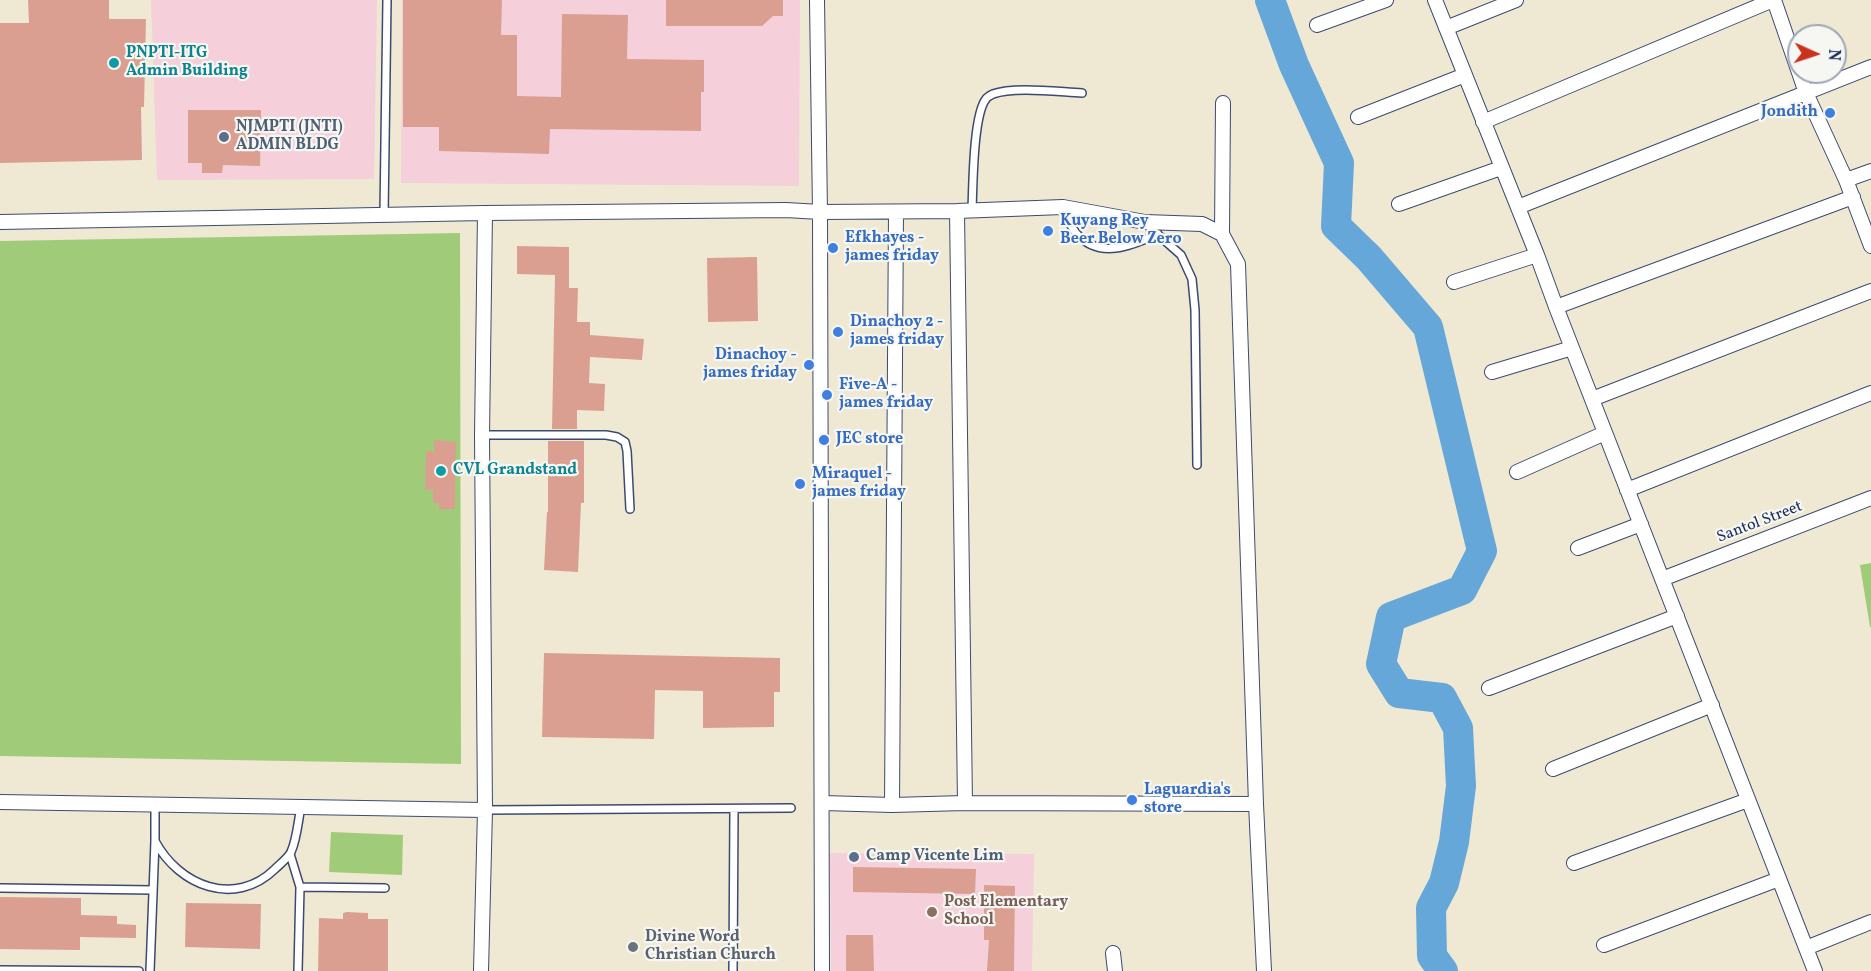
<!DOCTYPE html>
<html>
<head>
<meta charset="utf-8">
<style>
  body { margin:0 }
  #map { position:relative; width:1871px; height:971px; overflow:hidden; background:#efe9d3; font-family:Vollkorn,serif }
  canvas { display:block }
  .north { position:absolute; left:1787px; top:24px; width:60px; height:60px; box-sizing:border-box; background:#f6f6f2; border:2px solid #9ea6b7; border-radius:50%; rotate:93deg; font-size:16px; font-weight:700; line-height:24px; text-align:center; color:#1b2f5e }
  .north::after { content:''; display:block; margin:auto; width:21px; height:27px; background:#c8321e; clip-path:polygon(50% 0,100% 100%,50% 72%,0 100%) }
</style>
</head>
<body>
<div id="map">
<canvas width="1871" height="971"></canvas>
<div class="north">N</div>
</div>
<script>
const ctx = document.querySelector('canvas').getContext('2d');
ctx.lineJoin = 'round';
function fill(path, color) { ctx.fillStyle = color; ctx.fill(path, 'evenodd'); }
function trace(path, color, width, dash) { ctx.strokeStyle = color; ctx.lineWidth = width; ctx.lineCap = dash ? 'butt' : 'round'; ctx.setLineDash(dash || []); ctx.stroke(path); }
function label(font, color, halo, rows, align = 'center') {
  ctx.font = font + ' Vollkorn,serif'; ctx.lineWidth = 4.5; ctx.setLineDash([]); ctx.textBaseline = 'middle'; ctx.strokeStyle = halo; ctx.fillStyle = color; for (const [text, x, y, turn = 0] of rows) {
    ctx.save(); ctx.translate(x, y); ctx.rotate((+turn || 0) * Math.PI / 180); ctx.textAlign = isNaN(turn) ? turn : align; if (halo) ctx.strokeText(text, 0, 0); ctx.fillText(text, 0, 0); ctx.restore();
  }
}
fill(new Path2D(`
  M151,0H377L374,179L157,180Z
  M402,0H800L799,186L401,183Z
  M830,853L1034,854L1032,971H831Z`), '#f5cfda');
fill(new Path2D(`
  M460,233L461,764L0,756V241Z
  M1871,563V627H1870L1860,565Z
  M331,832L403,835L402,875L329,872Z`), '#a0cc79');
trace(new Path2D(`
  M1270,0L1294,65L1339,163L1336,226L1369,258L1428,327L1482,551L1462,590L1391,617L1381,664L1399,693L1442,698L1458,728L1461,786L1454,842L1444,883L1431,908L1432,956L1443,971`), '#65a7d9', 30);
fill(new Path2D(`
  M28,0H109V19H146L144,107H141L142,160L0,163V23H29Z
  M403,0H502L501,35H517V96L561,97L562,14L628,15L627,59L704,60V92H701V131L550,129L549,154L439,151V127H403Z
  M666,0H783V16H773L762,26H666Z
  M188,110H261L260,166L223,165L222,173H202V163H188Z
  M517,246L569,247V288H578L577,322H590V335L644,339L642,360L590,357L589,383L605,384L604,411L577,410V429H552L555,275L517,274Z
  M757,257L758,321L708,322L707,258Z
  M434,440L456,442L455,509H439V503H433V490H425L426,451L434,452Z
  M548,441H584V503H581L578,572L544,570L547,512H548Z
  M544,653L780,658V692H774V727L703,728V691L655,690L654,739L542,737Z
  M853,867L976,869L975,894L853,892Z
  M984,885L1015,886L1014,971H987L989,940H984Z
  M0,897L81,898V915L117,916V924L136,925V938L80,937V950L0,949Z
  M186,903L261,904L260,949L185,947Z
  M347,912L368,913V919H388V971H318L319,918L343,919V913Z
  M846,935H873L874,971H846Z`), '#da9f91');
const service = new Path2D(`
  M1063,207C1067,216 1070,226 1076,233C1099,260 1131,246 1158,234
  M972,210C973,187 973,115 986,99C987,97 991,95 993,94C1014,86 1059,92 1082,93
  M384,215L387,0
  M1146,224L1181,255L1192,279L1195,310L1197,465
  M482,435H606L617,437L625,442L627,451L630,509
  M485,810L791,808
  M155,841C179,886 235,908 275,869C280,864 288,858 291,852C297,839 298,821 301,807
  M290,854L300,887L298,971
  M300,887L385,888
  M0,888L153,890
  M0,970L139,971
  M150,971L155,841V805
  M733,971L734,809`);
const minor = new Path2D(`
  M817,0L820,212L822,971
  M1435,0L1537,255L1556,307L1815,971
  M1774,0L1806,93L1846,180L1871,246
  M1317,25L1386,0
  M1446,28L1516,0
  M1223,103L1222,234L1238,264L1256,804L1264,971
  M1358,117L1465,75
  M1483,122L1773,0
  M1846,180L1871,171
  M1399,204L1501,168
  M1518,207L1871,67
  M957,211L965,803
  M0,222L485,213L786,210L820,212L957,211L1063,207L1145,222L1202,224L1222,234
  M1454,282L1537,255
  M1556,307L1853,197
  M1492,372L1572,348
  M1592,399L1871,291
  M1517,472L1605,433
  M1627,490L1871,393
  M1578,548L1641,524
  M1662,579L1871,498
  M1489,688L1677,616
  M1553,769L1712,705
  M0,802L485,810
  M823,803L892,805L965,803L1256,804
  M892,805L896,212
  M1574,863L1748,800
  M1604,945L1779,879
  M1806,948L1871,922
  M1113,953L1115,971
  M481,971L485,810L482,435L485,213`);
trace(service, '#3b4b70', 10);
trace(minor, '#3b4b70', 16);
trace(service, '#fff', 7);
trace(minor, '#fff', 14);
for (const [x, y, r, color] of [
  [114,63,6,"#0f9aa8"],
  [1830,113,6,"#3f7fe0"],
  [224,137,6,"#5c6f8a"],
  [1048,231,6,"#3f7fe0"],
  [833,248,6,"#3f7fe0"],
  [838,332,6,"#3f7fe0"],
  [809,365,6,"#3f7fe0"],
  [827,395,6,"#3f7fe0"],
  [824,440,6,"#3f7fe0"],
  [441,471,6,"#0f9aa8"],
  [800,484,6,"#3f7fe0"],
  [1132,800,6,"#3f7fe0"],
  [854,857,6,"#5c6f8a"],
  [932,912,6,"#8d6e63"],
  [633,947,6,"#6b7280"]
]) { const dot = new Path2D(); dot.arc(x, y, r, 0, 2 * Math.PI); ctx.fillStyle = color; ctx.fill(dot); trace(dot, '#f6f6f2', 2); }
label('bold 16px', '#0d838f', '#f6f6f2', [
  ["PNPTI-ITG",126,54],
  ["Admin Building",126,72],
  ["CVL Grandstand",453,471]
], 'left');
label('bold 16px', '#366cbe', '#f6f6f2', [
  ["Jondith",1818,113,"right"],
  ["Kuyang Rey",1060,222],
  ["Beer Below Zero",1060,240],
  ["Efkhayes -",845,239],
  ["james friday",845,257],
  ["Dinachoy 2 -",850,323],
  ["james friday",850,341],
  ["Dinachoy -",797,356,"right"],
  ["james friday",797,374,"right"],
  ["Five-A -",839,386],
  ["james friday",839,404],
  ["JEC store",836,440],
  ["Miraquel -",812,475],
  ["james friday",812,493],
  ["Laguardia's",1144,791],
  ["store",1144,809]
], 'left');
label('bold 16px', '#4e5e75', '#f6f6f2', [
  ["NJMPTI (JNTI)",236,128],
  ["ADMIN BLDG",236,146],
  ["Camp Vicente Lim",866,857]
], 'left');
label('16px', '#1b2f5e', '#f6f6f2', [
  ["Santol Street",1760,523,-21]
]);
label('bold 16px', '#785e54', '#f6f6f2', [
  ["Post Elementary",944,903],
  ["School",944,921]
], 'left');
label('bold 16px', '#5b616d', '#f6f6f2', [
  ["Divine Word",645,938],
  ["Christian Church",645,956]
], 'left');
</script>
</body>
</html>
